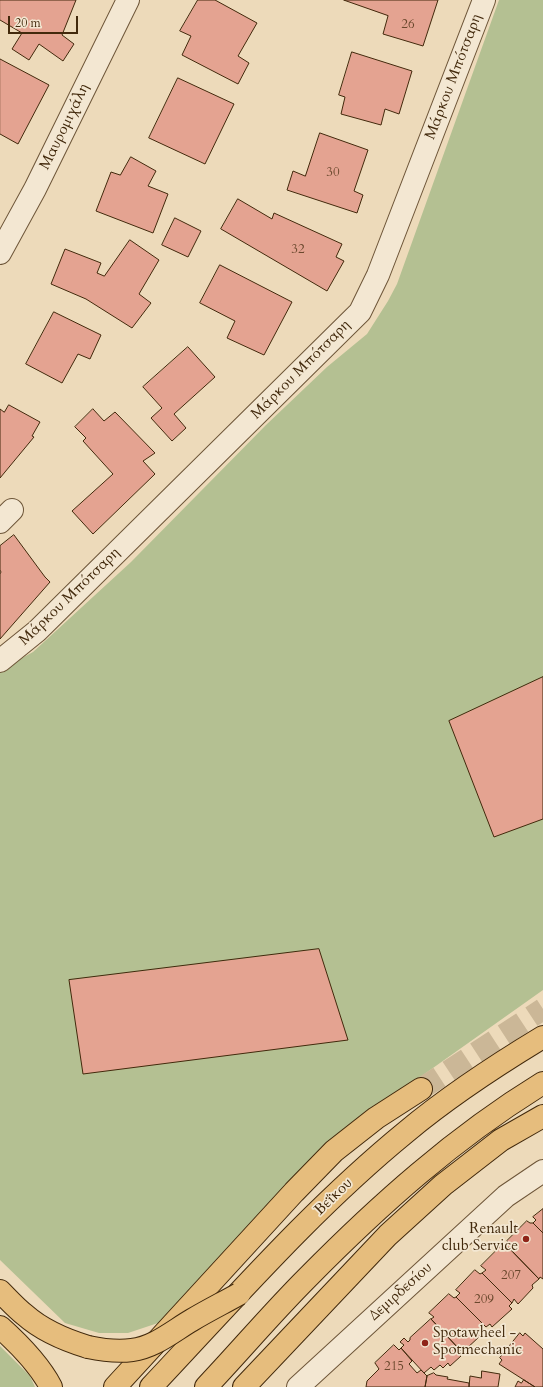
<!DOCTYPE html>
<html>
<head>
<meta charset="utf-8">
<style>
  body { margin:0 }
  #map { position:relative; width:543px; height:1387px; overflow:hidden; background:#eddaba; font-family:Cardo,serif }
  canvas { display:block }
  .scale { position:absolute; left:8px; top:16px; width:70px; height:18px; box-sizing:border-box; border:2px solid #42290c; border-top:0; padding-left:5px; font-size:12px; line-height:14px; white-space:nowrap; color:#42290c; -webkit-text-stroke:3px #f3e7d2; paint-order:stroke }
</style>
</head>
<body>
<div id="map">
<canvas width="543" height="1387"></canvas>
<div class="scale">20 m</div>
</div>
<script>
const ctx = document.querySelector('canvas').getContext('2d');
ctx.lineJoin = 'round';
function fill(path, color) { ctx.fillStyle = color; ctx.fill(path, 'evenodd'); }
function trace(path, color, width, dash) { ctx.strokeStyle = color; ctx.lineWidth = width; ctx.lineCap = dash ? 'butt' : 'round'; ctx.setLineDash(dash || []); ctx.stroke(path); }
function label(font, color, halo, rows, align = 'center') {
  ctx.font = font + ' Cardo,serif'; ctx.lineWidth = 3.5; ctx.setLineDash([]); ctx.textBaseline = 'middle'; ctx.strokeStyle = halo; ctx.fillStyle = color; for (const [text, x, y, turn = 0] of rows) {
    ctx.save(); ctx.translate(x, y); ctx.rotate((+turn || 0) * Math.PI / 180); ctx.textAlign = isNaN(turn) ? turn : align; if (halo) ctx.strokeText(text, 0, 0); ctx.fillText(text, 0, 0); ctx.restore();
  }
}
fill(new Path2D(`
  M499,0H543V990L416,1080L161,1322L128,1333H99L65,1323L0,1260V670L33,652L131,562L266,425L327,367L367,334L388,301L397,284Z
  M0,1346L30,1376L35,1387H0Z`), '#b4c092');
const building = new Path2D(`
  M0,0H76L62,35L74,44L63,61L39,44L29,60L12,49L22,33L0,20Z
  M198,0H215L257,23L238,56L249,63L238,84L182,55L191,36L180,31Z
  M344,0H438L423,46L383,34L388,16Z
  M352,52L412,71L399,114L385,109L381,125L341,114L345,97L339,95Z
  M0,59L49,85L18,144L0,134Z
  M178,78L234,104L205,164L149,138Z
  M320,133L368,150L354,191L363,195L357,213L287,190L293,171L305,176Z
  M131,157L156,171L148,186L168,194L153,233L96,211L111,172L120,175Z
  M238,199L272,219L274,213L342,244L336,257L344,261L327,291L221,229Z
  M175,218L201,231L188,257L162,245Z
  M130,240L159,260L139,294L151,303L132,328L86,299L51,284L65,249L101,263L97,273L104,276Z
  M220,265L292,302L264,355L227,338L235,321L200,303Z
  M54,312L101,335L90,359L78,354L62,383L26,364Z
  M188,347L215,377L174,414L186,428L172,441L151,418L162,408L143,387Z
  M9,405L40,422L32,436L34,437L0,478V409L4,412Z
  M93,409L104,421L115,412L155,453L143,461L155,474L93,534L72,511L113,474L83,441L86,438L75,427Z
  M14,535L45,577L50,582L0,639V574L1,572L0,570V546Z
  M543,677V819L494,837L449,721Z
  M319,949L348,1040L83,1074L69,980Z
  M543,1209V1233L533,1223L536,1220L533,1217Z
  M527,1221L530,1223H533L543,1233V1279L540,1277L539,1279L507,1246L509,1243L507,1241Z
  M502,1245L506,1250L509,1248L539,1279L532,1285L533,1288L518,1304L514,1299L512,1303L482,1273L486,1270L481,1266Z
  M475,1270L480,1274L482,1273L512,1303L509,1306L512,1309L492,1327L490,1324L486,1327L456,1297L460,1293L456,1290Z
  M449,1294L454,1298L456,1297L484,1325L477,1333L480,1336L465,1350L462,1347L459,1349L431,1319L434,1317L429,1313Z
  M431,1319L461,1351L458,1353L461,1356L450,1366L448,1363L443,1368L440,1365L434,1370L431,1367L424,1373L401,1348L404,1345L400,1342L404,1338L408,1342L410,1340V1338Z
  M520,1333L523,1336L525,1333L543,1349V1387H535L499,1364L502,1360L500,1358Z
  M394,1345L399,1350L401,1348L412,1361L409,1364L417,1373L421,1370L427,1376L425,1387H366L367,1381L379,1369L375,1363Z
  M482,1371L500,1374L498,1387H469L470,1376L481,1378Z
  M434,1373L436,1375L448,1377L447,1379L469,1383V1387H425L427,1376Z
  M524,1380L535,1387H515L518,1381L521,1383Z`);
fill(building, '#e4a391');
trace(building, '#42290c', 1);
trace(new Path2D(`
  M421,1089L543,1009`), '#cbb797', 22, [22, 11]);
const minor = new Path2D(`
  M0,253L35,189L128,0
  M0,522L12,510
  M0,661L37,631L360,312L378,275L484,0
  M298,1387L506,1196L543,1171`);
const major = new Path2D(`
  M0,1291C8,1299 16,1308 25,1315C43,1331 65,1340 88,1347
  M0,1327C19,1344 39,1364 51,1387
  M115,1387L294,1192L334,1151L376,1118L421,1089
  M151,1387C233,1300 313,1208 406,1132C449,1096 495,1066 543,1037
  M206,1387C240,1351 272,1313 307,1278C379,1205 455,1137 543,1083
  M244,1387L388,1235L443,1185L501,1140L543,1116`);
trace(minor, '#6d5538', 24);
trace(major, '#42290c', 24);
trace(minor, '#f3e7d2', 22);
trace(major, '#e6bd7d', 22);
const majorBridge = new Path2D(`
  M88,1347C102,1350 118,1352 132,1350C155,1347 173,1331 192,1320C207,1311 223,1303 239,1294`);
trace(majorBridge, '#42290c', 24, []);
trace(majorBridge, '#e6bd7d', 22);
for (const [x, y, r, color] of [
  [526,1239,4,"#8f2418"],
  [425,1343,4,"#8f2418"]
]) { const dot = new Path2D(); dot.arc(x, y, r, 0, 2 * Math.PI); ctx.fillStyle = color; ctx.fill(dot); trace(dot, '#f3e7d2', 1.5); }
label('13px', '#6a482d', null, [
  ["26",408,25],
  ["30",333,173],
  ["32",298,250],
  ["207",511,1276],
  ["209",484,1300],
  ["215",394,1367]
]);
label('15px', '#42290c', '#f3e7d2', [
  ["Μάρκου Μπότσαρη",454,77,-69],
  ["Μαυρομιχάλη",65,127,-64],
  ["Μάρκου Μπότσαρη",301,370,-45],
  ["Μάρκου Μπότσαρη",70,597,-44],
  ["Βεΐκου",334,1197,-44],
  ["Δεμιρδεσίου",401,1292,-42]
]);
label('15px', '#42290c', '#f3e7d2', [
  ["Renault",518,1230],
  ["club Service",518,1247],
  ["Spotawheel -",433,1334,"left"],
  ["Spotmechanic",433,1351,"left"]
], 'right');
</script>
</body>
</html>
